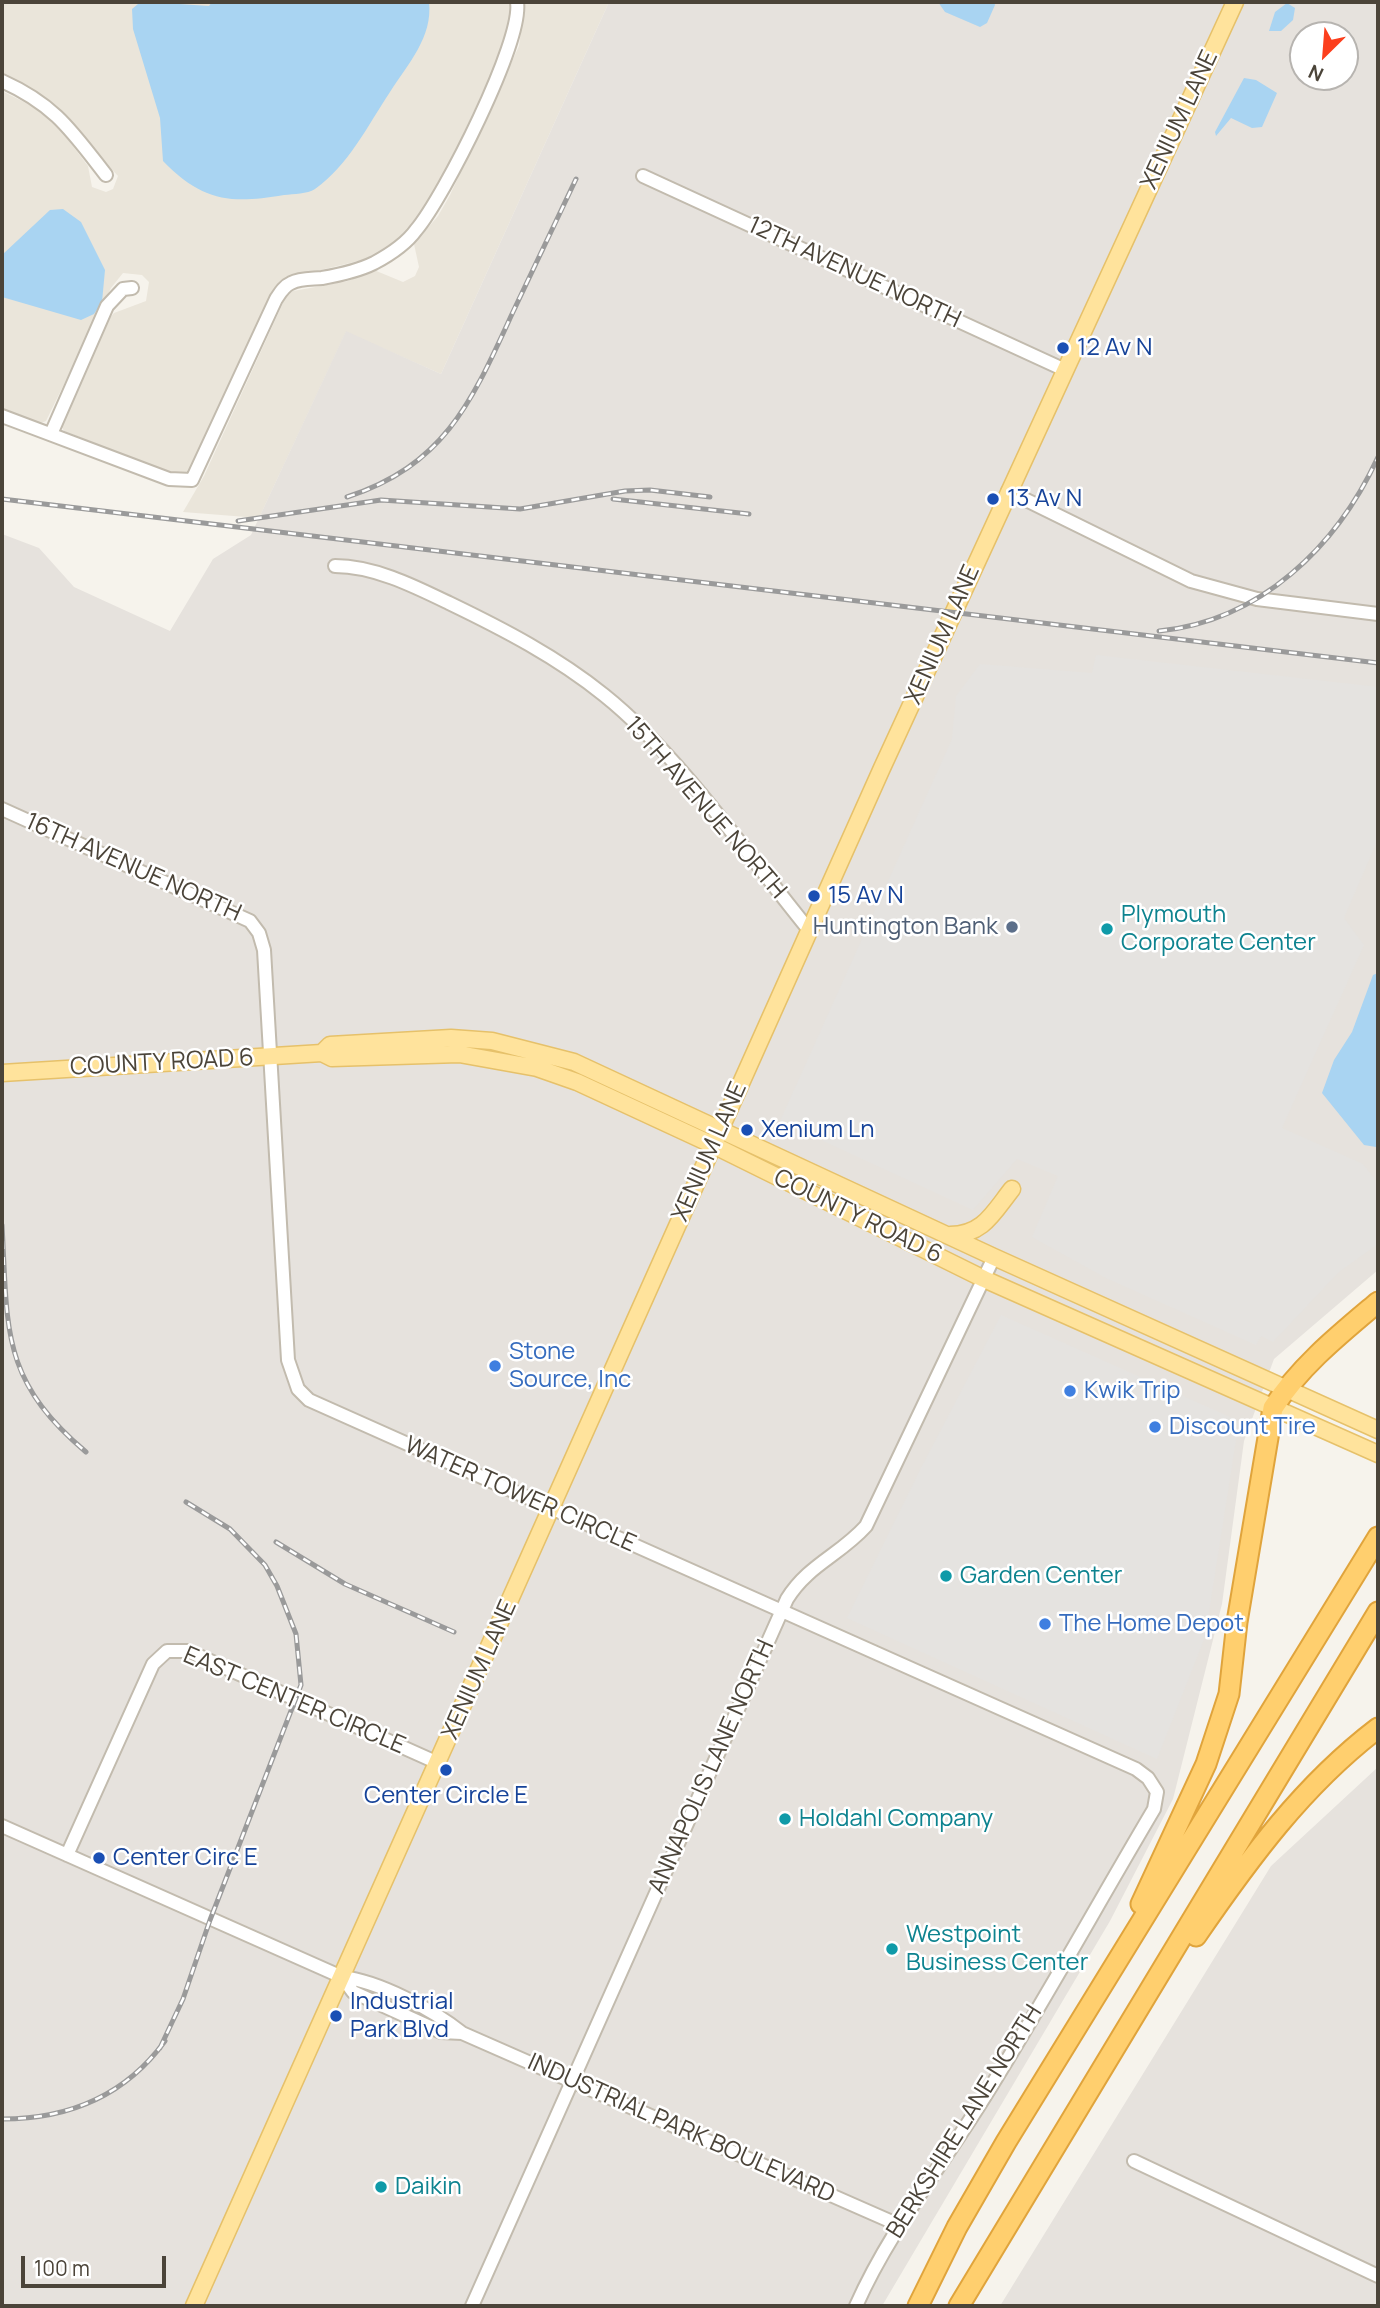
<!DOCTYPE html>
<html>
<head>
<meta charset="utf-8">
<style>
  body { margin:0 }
  #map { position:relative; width:1380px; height:2308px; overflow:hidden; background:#f6f3ec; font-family:Manrope,sans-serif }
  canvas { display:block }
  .frame { position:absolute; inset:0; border:4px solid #4b4439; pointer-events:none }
  .north { position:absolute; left:1289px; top:21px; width:70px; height:70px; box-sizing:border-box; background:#fff; border:2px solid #b7b4b0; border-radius:50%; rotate:205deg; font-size:19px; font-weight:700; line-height:28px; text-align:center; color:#4b4439 }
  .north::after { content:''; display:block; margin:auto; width:24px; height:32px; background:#fc3f1d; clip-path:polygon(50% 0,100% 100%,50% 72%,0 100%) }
  .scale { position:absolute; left:21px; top:2256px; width:145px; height:32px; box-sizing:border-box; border:4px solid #4b4439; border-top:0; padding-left:9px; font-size:21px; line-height:24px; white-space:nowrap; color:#4b4439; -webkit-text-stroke:5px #fff; paint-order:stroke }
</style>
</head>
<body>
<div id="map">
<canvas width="1380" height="2308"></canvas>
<div class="frame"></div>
<div class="north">N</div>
<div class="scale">100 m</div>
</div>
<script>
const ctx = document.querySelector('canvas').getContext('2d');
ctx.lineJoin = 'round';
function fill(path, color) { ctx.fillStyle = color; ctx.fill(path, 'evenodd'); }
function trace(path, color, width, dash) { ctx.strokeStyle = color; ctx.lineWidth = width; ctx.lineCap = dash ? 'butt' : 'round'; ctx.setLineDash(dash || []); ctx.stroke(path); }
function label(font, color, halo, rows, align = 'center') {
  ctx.font = font + ' Manrope,sans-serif'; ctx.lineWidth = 5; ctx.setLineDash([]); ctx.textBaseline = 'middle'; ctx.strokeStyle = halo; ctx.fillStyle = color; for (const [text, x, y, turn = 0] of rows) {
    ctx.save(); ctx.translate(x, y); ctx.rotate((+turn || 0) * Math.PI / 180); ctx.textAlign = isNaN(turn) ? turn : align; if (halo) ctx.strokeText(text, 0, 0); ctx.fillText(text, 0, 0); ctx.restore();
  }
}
fill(new Path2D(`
  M2,2H512L513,6L511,31L434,197L396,241L363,260L286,278L277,285L188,471L180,477L64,431L62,427L109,319L114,313L146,301L149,282L142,275L123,273L111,288L46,421L41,423L2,409V91L42,111L57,125L88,166L92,187L106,192L113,189L118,176L60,114L31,91L2,78Z
  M525,2H609L441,374L346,332L259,518L183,512L204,476L288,292L348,281L374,270L403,282L415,276L419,267L414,244L438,216L450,195L519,46Z`), '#eae5da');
fill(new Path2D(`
  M609,2H1378V1270L1274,1359L1244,1441L1222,1604L1173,1799L1110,1921L882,2306H2V534L39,548L74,587L170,631L213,559L251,535L346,331L441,374ZM1303,35H1345V77H1303Z
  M1378,1767V2306H1000L1271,1866Z`), '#e6e2dd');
fill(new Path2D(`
  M1096,655L1378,687V839L1344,918L1364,945L1282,1128L1363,1164L1378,1183V1244L1339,1272L1273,1342L1261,1336L1256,1345L1106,1278L1032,1237L1058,1176L1017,1159L973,1210L780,1121L952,739L956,696L980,664L1092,673Z
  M1001,1315L1239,1421L1205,1637L1157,1759L847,1618L921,1468Z`), '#e5e3e0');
fill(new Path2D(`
  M150,2L209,6L212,2H429C433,37 408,64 390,92C368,125 348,166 315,189C307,194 294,194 284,195C231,204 203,202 163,161L160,118L133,29L132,9L138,4Z
  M938,2H994L995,5L987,23L980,27L945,12Z
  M1287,3L1295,8L1293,20L1281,31H1269L1275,12Z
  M1244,78L1256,80L1277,93L1262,127L1252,128L1231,118L1216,136L1215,132Z
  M63,209L81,222L105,270L102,302L94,314L81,320L2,297V255L50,210Z
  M1378,973V1144L1376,1147L1364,1145L1322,1093L1334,1060L1352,1032L1373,975Z`), '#a9d4f2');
const minor = new Path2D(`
  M2,81C55,105 71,130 106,175
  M643,176L1065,370
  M2,416L169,479L192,480L276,299C280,293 284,286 291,283C300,278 312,279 322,278C339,275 358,271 374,263C389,255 406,244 416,230C444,197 523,41 517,2
  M51,434L107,306L123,289L132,288
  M1008,491L1191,581L1257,599L1378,614
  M335,566C374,566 414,586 449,603C503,629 557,657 604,695C679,755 747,854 809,930
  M2,809L250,921L259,933L264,950L288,1360L298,1389L309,1400L1136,1769L1148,1778L1157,1792L1154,1809C1094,1910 1038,2013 975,2112C934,2176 887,2236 856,2306
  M2,1826L342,1977C378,1981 434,2010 462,2033L899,2225
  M67,1855L153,1664L167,1651H188L438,1763
  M342,1977L353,1992L441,2032L462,2033
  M1134,2161L1378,2276
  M472,2306L787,1599C808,1565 840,1555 866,1526L994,1257`);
const major = new Path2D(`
  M322,1053L330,1045L451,1038L492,1041L574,1062L994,1257L1378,1430
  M2,1073L322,1053L332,1058L459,1054L537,1068L577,1082L713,1145L984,1279L1378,1454
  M950,1235C983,1235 993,1213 1012,1189
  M194,2306L882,768L1235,2`);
const highway = new Path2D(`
  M1141,1904L1206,1764L1229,1694L1237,1622L1273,1408C1300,1366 1340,1334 1378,1302
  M1196,1936C1249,1859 1303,1785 1378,1728
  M918,2306L957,2227L1006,2142L1378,1537
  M959,2306L1378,1612`);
trace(minor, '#c2bbae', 16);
trace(major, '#e6c16a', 19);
trace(highway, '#e0a43c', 23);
trace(minor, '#fff', 12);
trace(major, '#ffe39c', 16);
trace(highway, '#ffcf6e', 19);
const rail = new Path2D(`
  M347,497C445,465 472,401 512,314C533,269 555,224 576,179
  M2,499L1378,663
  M613,499L749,514
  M238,521L381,500L520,509L625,491L650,490L710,497
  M1159,631C1261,621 1337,546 1378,457
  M2,1225C8,1330 0,1379 86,1452
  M276,1542L345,1584L454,1632
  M160,2048L183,1999L210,1920L301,1685L296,1634L277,1586L265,1565L230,1529L186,1502
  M2,2119C68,2119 125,2096 165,2041`);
trace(rail, '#9a9a9a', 5);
trace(rail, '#fff', 2.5, [8]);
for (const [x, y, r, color] of [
  [1063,348,7,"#1a4fb4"],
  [993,499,7,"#1a4fb4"],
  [814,896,7,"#1a4fb4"],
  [1012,927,7,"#5c6f8a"],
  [1107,929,7,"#0f9aa8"],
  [747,1130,7,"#1a4fb4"],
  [495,1366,7,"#3f7fe0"],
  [1070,1391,7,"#3f7fe0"],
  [1155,1427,7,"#3f7fe0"],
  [946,1576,7,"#0f9aa8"],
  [1045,1624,7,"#3f7fe0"],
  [446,1770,7,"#1a4fb4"],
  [785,1819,7,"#0f9aa8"],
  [99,1858,7,"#1a4fb4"],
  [892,1949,7,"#0f9aa8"],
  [336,2016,7,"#1a4fb4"],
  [381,2187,7,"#0f9aa8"]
]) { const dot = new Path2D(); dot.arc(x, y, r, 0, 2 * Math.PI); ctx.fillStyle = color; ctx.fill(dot); trace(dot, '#fff', 2.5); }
label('24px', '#4b4439', '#fff', [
  ["XENIUM LANE",1180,120,-65],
  ["12TH AVENUE NORTH",854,273,25],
  ["XENIUM LANE",943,635,-66],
  ["15TH AVENUE NORTH",705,808,49],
  ["16TH AVENUE NORTH",133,868,24],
  ["COUNTY ROAD 6",162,1063,-3],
  ["XENIUM LANE",710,1152,-66],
  ["COUNTY ROAD 6",858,1217,26],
  ["WATER TOWER CIRCLE",520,1495,24],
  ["XENIUM LANE",480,1670,-66],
  ["EAST CENTER CIRCLE",294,1701,23],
  ["ANNAPOLIS LANE NORTH",712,1767,-66],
  ["BERKSHIRE LANE NORTH",965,2122,-58],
  ["INDUSTRIAL PARK BOULEVARD",681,2129,24]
]);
label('24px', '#164399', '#fff', [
  ["12 Av N",1077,348],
  ["13 Av N",1007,499],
  ["15 Av N",828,896],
  ["Xenium Ln",761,1130],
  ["Center Circle E",446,1796,"center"],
  ["Center Circ E",113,1858],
  ["Industrial",350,2002],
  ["Park Blvd",350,2030]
], 'left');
label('24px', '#0d838f', '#fff', [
  ["Plymouth",1121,915],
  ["Corporate Center",1121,943],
  ["Garden Center",960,1576],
  ["Holdahl Company",799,1819],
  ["Westpoint",906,1935],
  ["Business Center",906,1963],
  ["Daikin",395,2187]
], 'left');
label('24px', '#4e5e75', '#fff', [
  ["Huntington Bank",998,927]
], 'right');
label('24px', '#366cbe', '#fff', [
  ["Stone",509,1352],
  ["Source, Inc",509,1380],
  ["Kwik Trip",1084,1391],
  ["Discount Tire",1169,1427],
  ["The Home Depot",1059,1624]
], 'left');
</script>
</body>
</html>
